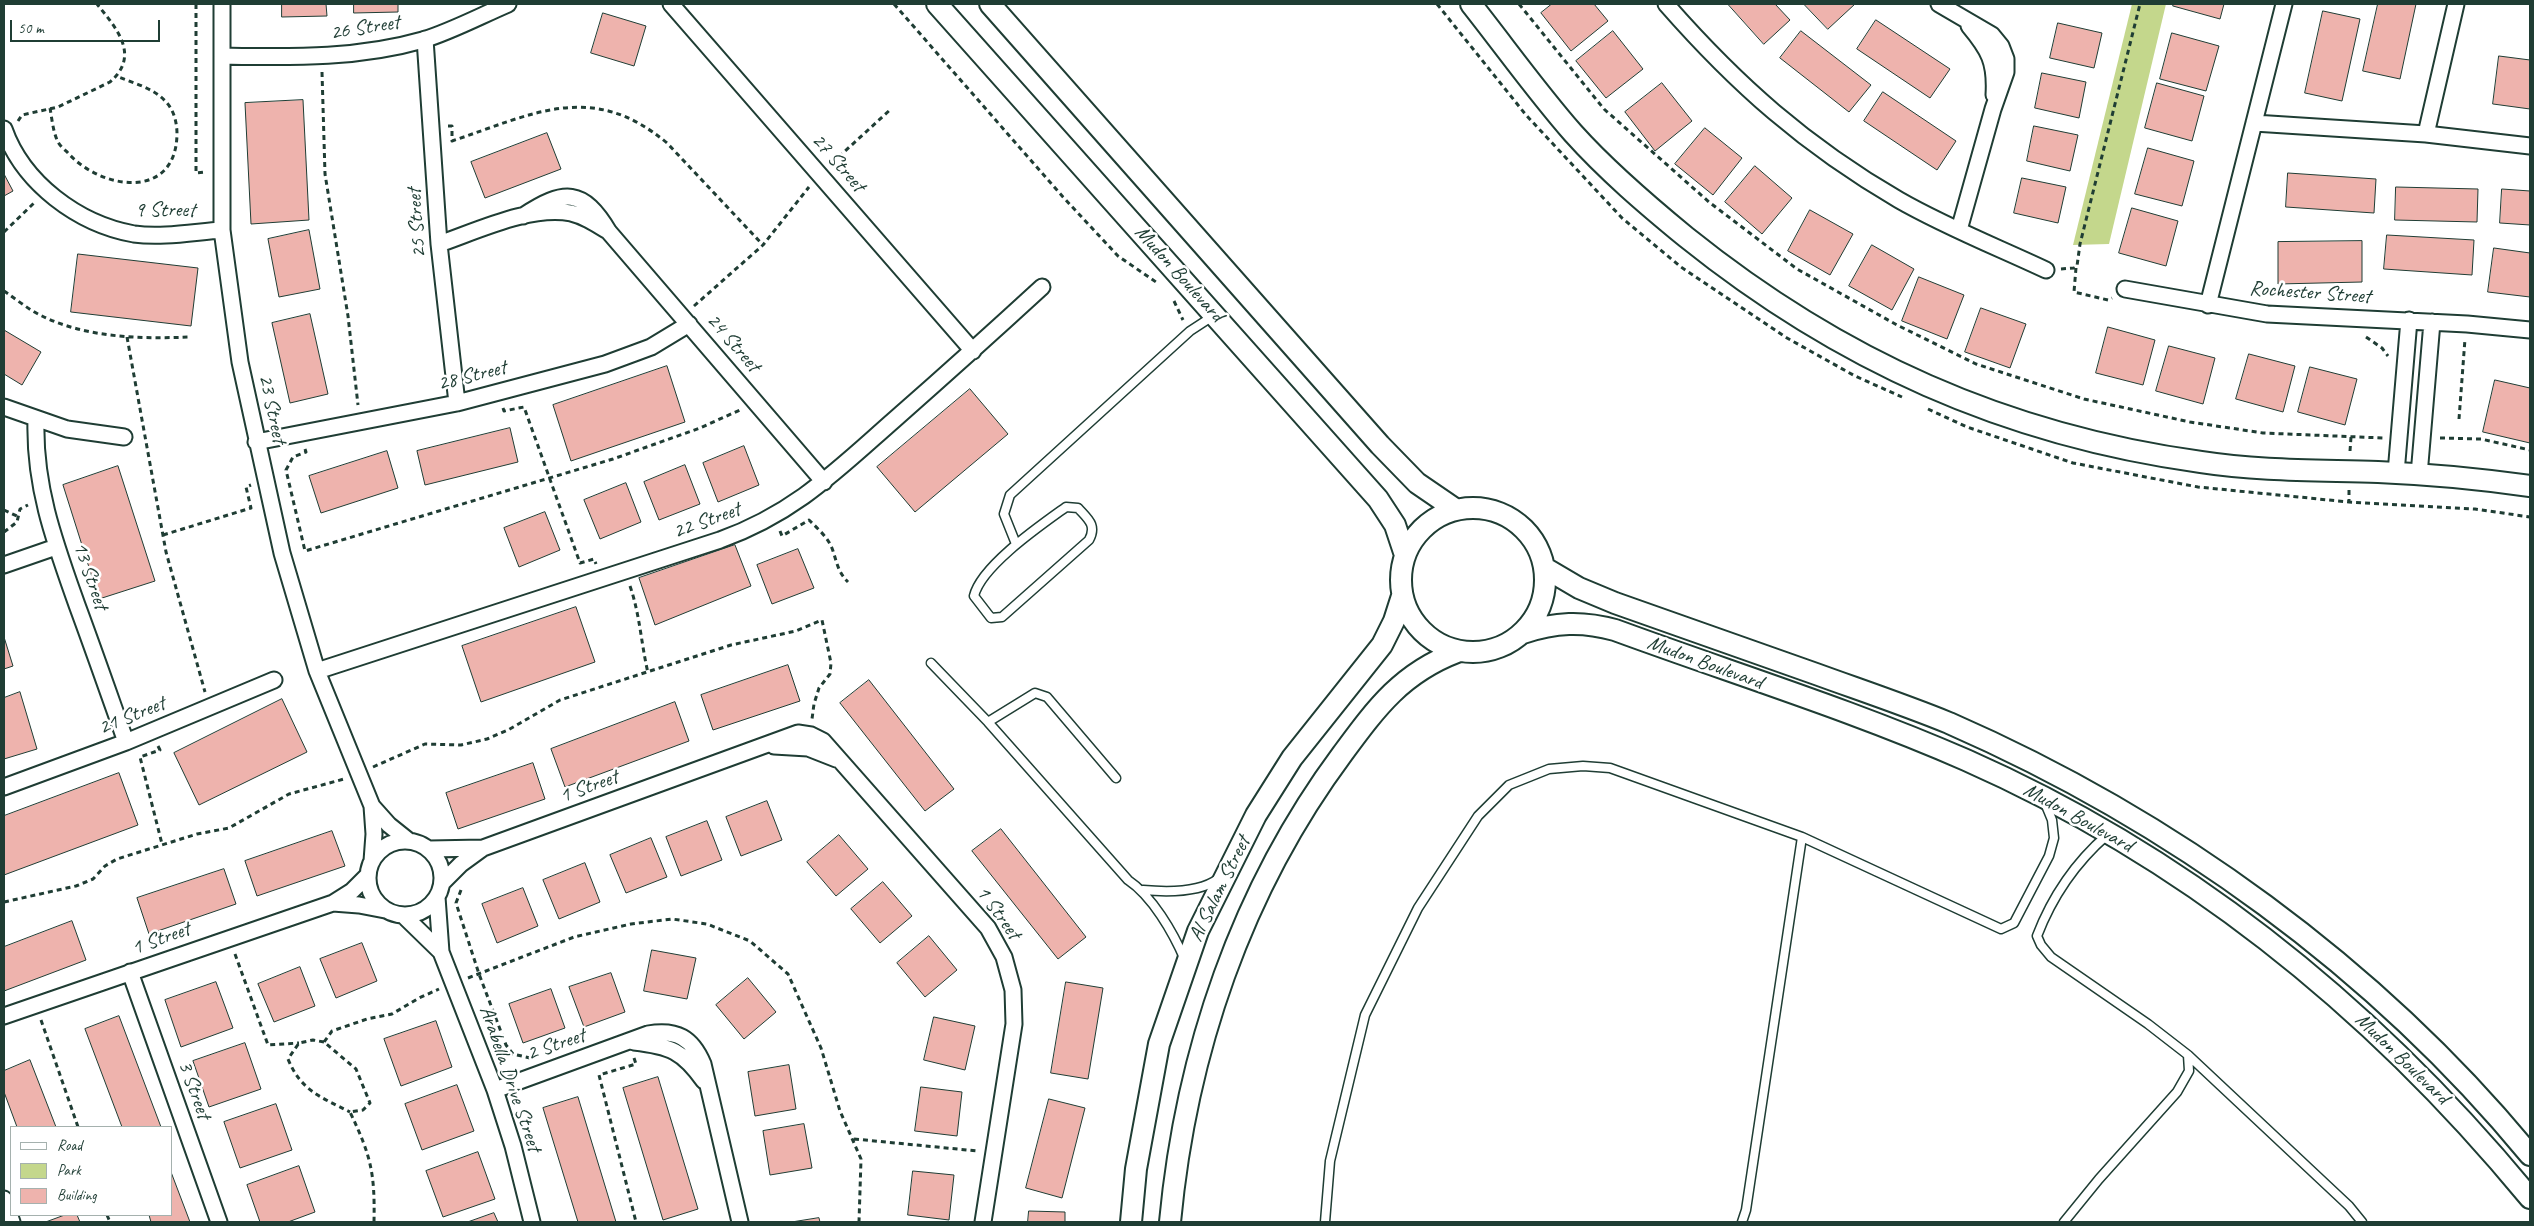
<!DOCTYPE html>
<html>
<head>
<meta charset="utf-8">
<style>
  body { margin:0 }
  #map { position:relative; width:2534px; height:1226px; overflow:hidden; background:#fff; font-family:Caveat,sans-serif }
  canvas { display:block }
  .frame { position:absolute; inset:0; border:5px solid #1f3d34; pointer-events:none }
  .legend { position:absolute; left:10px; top:1126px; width:162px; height:90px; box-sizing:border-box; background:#fff; border:1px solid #a5b1ae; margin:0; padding:6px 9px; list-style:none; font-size:15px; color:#1f3d34 }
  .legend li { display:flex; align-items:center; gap:10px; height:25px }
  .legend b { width:25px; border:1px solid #a5b1ae }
  .scale { position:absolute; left:10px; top:20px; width:150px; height:22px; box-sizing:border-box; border:2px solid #1f3d34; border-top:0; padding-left:6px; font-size:15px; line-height:18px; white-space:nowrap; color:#1f3d34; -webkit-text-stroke:4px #fff; paint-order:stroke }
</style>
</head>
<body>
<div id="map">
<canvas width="2534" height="1226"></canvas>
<div class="frame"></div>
<ul class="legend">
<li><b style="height:6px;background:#fff"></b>Road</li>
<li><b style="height:14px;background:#c4d78c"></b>Park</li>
<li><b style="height:14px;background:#eeb3ad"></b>Building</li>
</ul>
<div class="scale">50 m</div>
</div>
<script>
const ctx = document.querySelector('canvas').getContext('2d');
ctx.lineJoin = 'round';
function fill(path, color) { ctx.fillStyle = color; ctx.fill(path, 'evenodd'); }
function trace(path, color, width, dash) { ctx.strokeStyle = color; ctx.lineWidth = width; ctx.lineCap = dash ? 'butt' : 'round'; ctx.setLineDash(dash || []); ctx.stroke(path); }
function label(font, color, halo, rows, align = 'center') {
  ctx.font = font + ' Caveat,sans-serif'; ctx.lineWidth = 5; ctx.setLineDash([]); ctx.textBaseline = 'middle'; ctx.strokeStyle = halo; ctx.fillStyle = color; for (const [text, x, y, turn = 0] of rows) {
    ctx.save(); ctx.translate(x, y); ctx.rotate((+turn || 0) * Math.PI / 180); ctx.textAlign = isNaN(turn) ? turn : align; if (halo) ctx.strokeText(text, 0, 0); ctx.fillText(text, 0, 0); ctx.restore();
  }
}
fill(new Path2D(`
  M2132,4H2166L2109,244L2073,245Z`), '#c4d78c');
const building = new Path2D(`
  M282,4H326L327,16L282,17Z
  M354,4H398V12L354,13Z
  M1552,4H1594L1608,21L1571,51L1541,13Z
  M1728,4H1775L1790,20L1764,44Z
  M1804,4H1855L1828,29Z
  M2174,4H2224L2220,19L2173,6Z
  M2378,4H2416L2400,79L2363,71Z
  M2323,11L2360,19L2342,101L2305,93Z
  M603,13L646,26L634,66L591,53Z
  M1876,20L1950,69L1930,98L1857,49Z
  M2058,23L2102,33L2094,68L2050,58Z
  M1613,31L1643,69L1606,98L1576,61Z
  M1801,31L1871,85L1849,112L1780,58Z
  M2172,33L2219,46L2206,91L2160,79Z
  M2499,56L2530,60V109L2493,104Z
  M2042,73L2086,82L2079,118L2035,108Z
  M1662,83L1692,121L1655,151L1625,112Z
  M2157,83L2204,96L2192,141L2145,128Z
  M1883,92L1956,141L1937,170L1864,121Z
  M303,100L309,220L251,224L245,103Z
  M2034,126L2078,135L2070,171L2027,161Z
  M1705,128L1742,158L1713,195L1675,164Z
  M547,133L561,169L485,198L471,162Z
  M2148,148L2194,161L2182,206L2135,194Z
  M1755,166L1792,198L1762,234L1725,202Z
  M2288,173L2376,179L2374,213L2286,207Z
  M4,174L13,191L4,196Z
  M2022,178L2066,187L2058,223L2014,213Z
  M2396,187L2478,189L2477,222L2395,220Z
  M2502,189L2530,191V225L2500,223Z
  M2132,208L2178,221L2166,266L2119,253Z
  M1810,210L1853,234L1830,275L1788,251Z
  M309,230L320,289L279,297L268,239Z
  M2387,235L2474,240L2472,275L2384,269Z
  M2362,241V282L2278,284V242Z
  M1872,245L1914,269L1892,310L1849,286Z
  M2494,248L2530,253V297L2488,292Z
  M78,254L198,268L191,326L71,312Z
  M1919,277L1964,295L1947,339L1902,321Z
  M1981,308L2026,324L2010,368L1965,352Z
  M310,314L328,394L290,403L272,323Z
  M2108,327L2155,340L2143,385L2096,373Z
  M4,330L41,352L22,385L4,374Z
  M2169,346L2215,358L2203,404L2156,391Z
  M2249,354L2295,366L2283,412L2236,399Z
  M667,366L685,422L571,461L553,405Z
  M2310,367L2357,379L2345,425L2298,412Z
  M2495,380L2530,388V443L2483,432Z
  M970,389L1008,434L915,512L877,467Z
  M510,428L518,462L425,485L417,451Z
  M744,446L759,485L718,502L703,463Z
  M387,451L398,488L321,513L309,476Z
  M685,465L700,504L659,520L644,482Z
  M118,466L155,581L99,599L63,485Z
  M626,483L641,522L600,539L584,500Z
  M545,512L560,550L519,567L504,528Z
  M735,545L751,586L655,625L639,578Z
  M798,549L814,588L772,604L757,565Z
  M576,607L595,662L481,702L462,646Z
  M4,637L13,666L4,669Z
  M788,665L800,701L713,730L701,695Z
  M869,680L954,789L925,811L840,703Z
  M20,692L37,749L4,759V698Z
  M282,699L307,752L199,805L174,753Z
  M675,702L689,741L565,787L551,749Z
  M533,763L545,799L458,829L446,793Z
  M119,773L138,825L4,875V816Z
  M767,801L782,840L741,856L726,817Z
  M707,821L722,860L681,876L666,837Z
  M1001,829L1086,937L1058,959L972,851Z
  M332,831L345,866L257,896L245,861Z
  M839,835L868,869L836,896L807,862Z
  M651,838L667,877L626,893L610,855Z
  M585,863L600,902L559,919L543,880Z
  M224,869L236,904L149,934L137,898Z
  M883,882L912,916L880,943L851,909Z
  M523,888L538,926L497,943L482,904Z
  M72,921L86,960L4,991V947Z
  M929,936L957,970L925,997L897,963Z
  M362,943L377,981L336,998L320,959Z
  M652,950L696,958L687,999L644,991Z
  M300,967L315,1006L274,1022L258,984Z
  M611,973L625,1012L584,1027L569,987Z
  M748,978L776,1012L744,1039L716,1005Z
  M216,982L233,1028L181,1047L165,1000Z
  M1066,982L1103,988L1088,1079L1051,1073Z
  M551,989L565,1028L523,1043L509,1004Z
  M119,1016L161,1127H122L85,1029Z
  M934,1017L975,1026L965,1070L924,1060Z
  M436,1021L452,1067L401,1086L384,1039Z
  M245,1043L261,1089L209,1107L193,1061Z
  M30,1060L56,1127H17L4,1092V1071Z
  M789,1065L796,1109L755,1116L748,1072Z
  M658,1077L698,1209L663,1220L623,1088Z
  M457,1085L474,1131L422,1150L405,1104Z
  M921,1087L962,1092L957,1136L915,1131Z
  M578,1097L616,1222H578L543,1108Z
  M1049,1099L1085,1108L1062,1198L1026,1188Z
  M276,1104L292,1150L240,1168L224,1122Z
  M804,1124L812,1168L770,1175L763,1131Z
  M478,1152L495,1199L443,1217L426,1171Z
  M299,1166L315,1212L288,1222H260L247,1185Z
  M913,1171L954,1175L949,1220L908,1215Z
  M171,1172L190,1222H151L149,1215H171Z
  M1029,1211L1065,1212V1222H1028Z
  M494,1213L498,1222H468Z
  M65,1215H77L80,1222H46Z
  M819,1218L820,1222H792Z`);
fill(building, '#eeb3ad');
trace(building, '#1f3d34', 1);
const service = new Path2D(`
  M1066,507L1078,508C1088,519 1097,525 1089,540L1002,617L991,618L974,596C981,566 1041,525 1066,507Z
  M1016,544L1004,514L1010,495L1190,331L1213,316
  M931,663L988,722L1128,880C1152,896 1173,932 1185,960
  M988,722L1035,693L1047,697L1116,778
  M2107,835C2076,862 2052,897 2037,936L2041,945L2051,957L2148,1024L2188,1055L2349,1206L2362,1222
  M1143,890C1165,892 1199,893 1218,879
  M1325,1222L1330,1161L1365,1015L1418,908L1478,816L1509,785L1549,769L1583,766L1610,768L1802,837L2001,929L2014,923L2049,856L2054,838L2052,820L2045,803
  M1742,1222L1746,1210L1802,837
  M2064,1222L2099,1179L2177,1092L2189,1071L2188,1055`);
const minor = new Path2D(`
  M222,4V230L240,362L282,553L317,671L372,806L374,834L372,861
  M671,4L973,351
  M1666,4C1737,85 1806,146 1899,200C1946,227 1997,247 2046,270
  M1939,4L1992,35L2001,46L2006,59V72L1993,109L1959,230
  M1969,26C1989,50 1996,62 1994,95
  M425,39L439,244L457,403
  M222,56C290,57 357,59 423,40C452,31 480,16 508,4
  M2254,123L2426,134L2530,146
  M4,129C23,183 78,224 134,234C162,238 194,232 222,230
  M2426,134L2456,4
  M523,216C564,189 583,188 609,232L824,482
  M439,244C477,231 531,205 571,213C584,216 595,223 606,230
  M2125,289L2267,314L2467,324L2530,330
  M2208,305L2284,4
  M4,407L67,429L124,437
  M36,420C34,487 55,543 77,605C94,651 110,697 126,742
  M256,442L457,403L605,364L651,347L689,324
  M2396,473L2409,320
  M2419,475L2432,322
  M4,565L56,547
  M317,671L720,540C795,513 836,471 894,420C944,376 993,332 1042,287
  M774,746L808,748L836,759
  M4,787L126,742L274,680
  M372,806L389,825L409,841
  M368 878a37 37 0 1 1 74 0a37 37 0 1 1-74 0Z
  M429,849L483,848
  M442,883L461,864L483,848L798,733L811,735L823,741L988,928L1004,957L1013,990L1014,1024L983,1222
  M437,897L441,952L495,1090L513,1146L532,1222
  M333,903L359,905L385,910
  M404,916L441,952
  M130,972L219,1222
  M4,1016L333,903L352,891L368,875
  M634,1042C670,1046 683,1051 704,1081
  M495,1090L648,1034C677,1029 692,1038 703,1064L740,1222
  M4,1199L12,1222`);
const tertiary = new Path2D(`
  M937,4L1378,499L1395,525L1405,555
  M990,4L1380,445L1417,483L1455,509
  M1471,4C1505,47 1537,92 1573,133C1607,171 1647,205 1686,237C1839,360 2005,435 2201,462C2259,471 2319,470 2378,472C2429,474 2480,479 2530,486
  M1401 580a72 72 0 1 1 144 0a72 72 0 1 1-144 0Z
  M1545,568L1579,588L1615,603C1682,627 1749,651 1816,674C1860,690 1905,705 1949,723C2171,820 2376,968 2530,1155
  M1523,633C1555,622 1583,621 1615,630C1732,673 1852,710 1966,760C2190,859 2375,1010 2530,1198
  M1131,1222L1136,1169L1159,1044L1198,931L1256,815L1292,758L1382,645L1394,621L1402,596
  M1170,1222C1186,1053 1241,890 1343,753C1377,707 1402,673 1457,652`);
trace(service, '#1f3d34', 11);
trace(minor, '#1f3d34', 19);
trace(tertiary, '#1f3d34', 24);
trace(new Path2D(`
  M196,4V173L205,172
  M894,4L1063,197L1118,256L1156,282
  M1437,4L1526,115L1622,218L1681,267L1787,338L1855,376L1902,397
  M1519,4L1604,109L1709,202L1797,269L1897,325L1976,364L2084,399L2190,422L2263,433L2383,438
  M322,72L325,174L348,316L358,405
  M50,108C52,119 53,132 58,142C60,146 65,150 68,153C101,190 176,201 177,134C177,123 174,110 166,102C154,88 133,83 116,76
  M18,121L22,115L58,107L110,82C141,55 116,28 97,4
  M448,126H452V141C533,114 592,80 667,143L763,245
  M832,163L891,109
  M4,232L35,202
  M2076,268L2074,292L2108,300L2112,298
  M2061,269L2074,268L2077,266L2080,244L2140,4
  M4,291C16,299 29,310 42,316C87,338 141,339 189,337
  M1174,301L1183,320
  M694,306L763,245L809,187
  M127,337L166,552L205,692
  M2366,337L2382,348L2388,356
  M503,408L504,411L524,407L580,563L594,559L596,564
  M1928,409L1967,427L2073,463L2198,487L2349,502L2475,509L2530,517
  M2459,419L2465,339
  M2440,438L2481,439L2530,450
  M305,449L306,452L293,457L286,470L305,551L613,459L700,428L740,410
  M2350,451L2351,437
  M2349,490V502
  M4,510L19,517
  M780,531L782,536L809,520C818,529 829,538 833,551C837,563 838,572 848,582
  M4,532L17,522L20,509L28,505
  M163,535L251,508L246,487L251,485
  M630,586C640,615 641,643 648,673
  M158,746L160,750L140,757L162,844
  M373,767L425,744L461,745L487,739L508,730L560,700L731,645L796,631L822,620L831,663L830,674L819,688L814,704L812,719
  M461,890L456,903L479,974L506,1045L513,1054L530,1058
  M4,902L76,886L93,879L105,866L117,859L197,834L229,828L289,794L344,779
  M235,954L268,1045L299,1043
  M468,978L574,937L631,924L672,919L707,924L750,941L788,974L821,1048L840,1111L861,1159L859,1222
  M41,1020L78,1127
  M324,1042L313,1040L299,1043L288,1059C301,1091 321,1097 350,1112
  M634,1058L636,1064L599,1075L636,1222
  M854,1139L978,1151
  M107,1215L110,1222
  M374,1222C375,1173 371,1156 350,1112L363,1110L370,1103L356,1069L324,1042L332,1031L367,1019L392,1014L419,998L439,989`), '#1f3d34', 3, [5, 4]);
trace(service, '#fff', 8);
trace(minor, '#fff', 15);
trace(tertiary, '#fff', 20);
label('21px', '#1f3d34', '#fff', [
  ["26 Street",365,28,-9],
  ["27 Street",838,163,49],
  ["9 Street",165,210],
  ["25 Street",417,223,-94],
  ["Mudon Boulevard",1179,274,48],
  ["Rochester Street",2310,293,4],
  ["24 Street",733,343,49],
  ["28 Street",472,376,-14],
  ["23 Street",272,409,78],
  ["22 Street",707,521,-20],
  ["13 Street",90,576,71],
  ["Mudon Boulevard",1705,663,20],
  ["21 Street",132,716,-22],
  ["1 Street",589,787,-20],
  ["Mudon Boulevard",2078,818,29],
  ["Al Salam Street",1220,889,-64],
  ["1 Street",998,913,54],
  ["1 Street",161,939,-20],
  ["2 Street",556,1045,-19],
  ["Mudon Boulevard",2402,1059,44],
  ["Arabella Drive Street",510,1079,71],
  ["3 Street",194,1090,70]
]);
</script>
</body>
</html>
